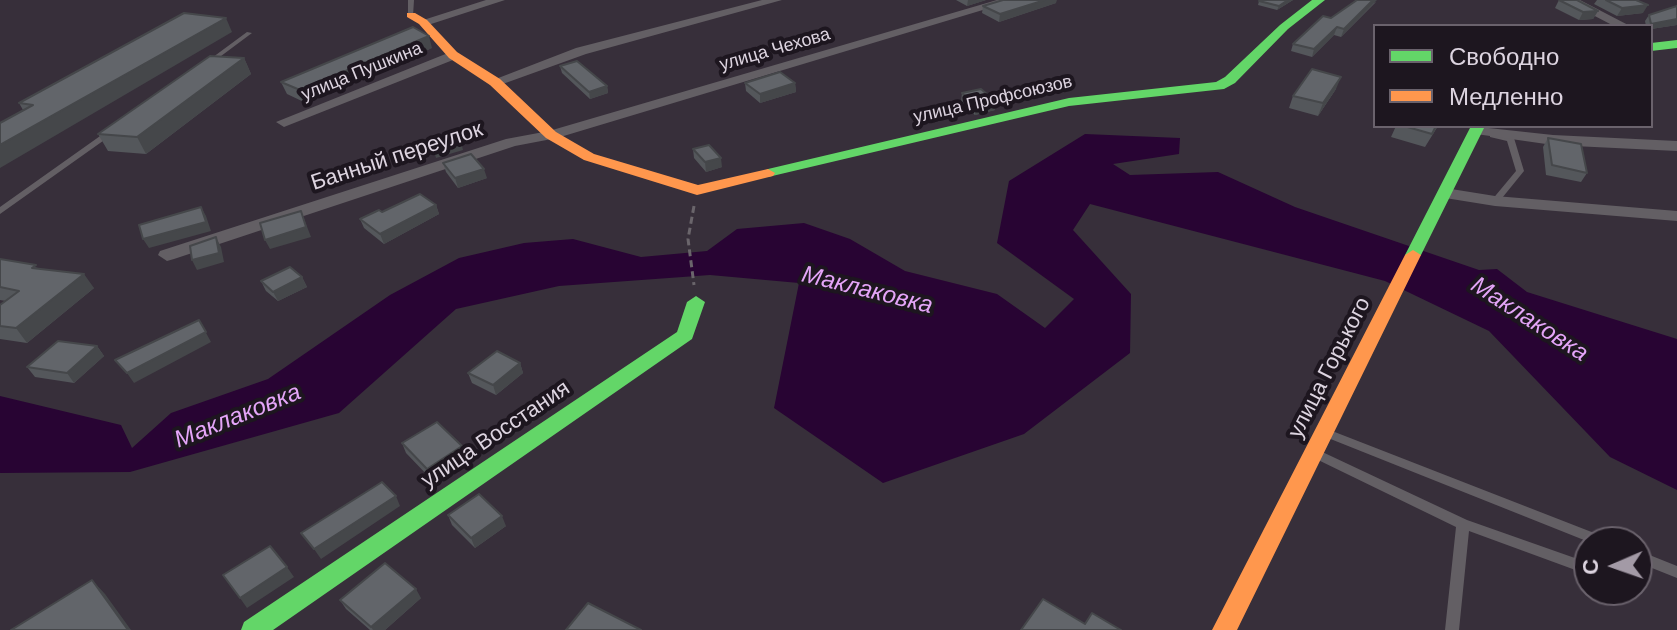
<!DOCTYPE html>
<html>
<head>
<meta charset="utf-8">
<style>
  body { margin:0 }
  #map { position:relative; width:1677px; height:630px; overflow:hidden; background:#372f3a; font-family:"DM Sans",sans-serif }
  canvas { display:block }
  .legend { position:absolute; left:1373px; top:24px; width:280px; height:104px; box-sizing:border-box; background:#1d161f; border:2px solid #6a626c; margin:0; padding:10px 14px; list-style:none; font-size:24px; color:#ddd4e0 }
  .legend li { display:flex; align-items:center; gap:16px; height:40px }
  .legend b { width:40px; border:2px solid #6a626c }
  .north { position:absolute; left:1573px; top:526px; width:80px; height:80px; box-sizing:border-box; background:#1d161f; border:2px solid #6a626c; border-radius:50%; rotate:268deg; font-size:22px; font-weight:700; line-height:32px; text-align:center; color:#ddd4e0 }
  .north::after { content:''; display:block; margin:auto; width:28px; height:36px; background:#a39aa6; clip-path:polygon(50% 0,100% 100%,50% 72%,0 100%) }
</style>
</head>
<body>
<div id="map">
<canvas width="1677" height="630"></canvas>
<ul class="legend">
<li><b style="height:10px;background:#63d668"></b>Свободно</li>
<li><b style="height:10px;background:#ff974d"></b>Медленно</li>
</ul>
<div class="north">С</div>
</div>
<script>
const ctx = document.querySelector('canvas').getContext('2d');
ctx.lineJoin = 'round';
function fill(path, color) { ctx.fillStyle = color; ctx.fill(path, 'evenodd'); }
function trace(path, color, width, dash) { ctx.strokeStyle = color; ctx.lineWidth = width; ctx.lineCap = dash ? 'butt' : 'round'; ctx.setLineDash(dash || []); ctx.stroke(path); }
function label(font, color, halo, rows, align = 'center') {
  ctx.font = font + ' "DM Sans",sans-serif'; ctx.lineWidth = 8; ctx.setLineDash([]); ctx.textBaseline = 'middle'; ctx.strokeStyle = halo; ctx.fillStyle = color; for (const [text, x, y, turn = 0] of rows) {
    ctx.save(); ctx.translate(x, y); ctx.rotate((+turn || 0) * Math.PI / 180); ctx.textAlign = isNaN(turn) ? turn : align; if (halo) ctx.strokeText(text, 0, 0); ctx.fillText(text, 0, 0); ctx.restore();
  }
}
fill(new Path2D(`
  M1085,134L1180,138L1179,154L1113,164L1130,175L1218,172L1295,207L1479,270L1497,269L1527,292L1677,339V490L1610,457L1489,331L1385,281L1090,204L1073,230L1131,294L1130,353L1024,434L883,483L774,408L799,283L710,275L559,286L456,309L339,413L130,472L0,473V396L121,425L132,448L171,413L268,379L390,295L459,258L524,243L573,239L641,257L707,251L737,229L804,223L850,239L905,271L997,294L1045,328L1074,299L997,243L1009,181Z`), '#280433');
trace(new Path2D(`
  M694,206L688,239L694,285`), '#6a656b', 3, [7, 4]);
fill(new Path2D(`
  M408,0H414L413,16L408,15Z
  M247,32L252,33L209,65H205V63Z
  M110,129H113L117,131L0,214V207Z
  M1490,133L1514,138L1524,171L1498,203L1495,204L1491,201L1516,171L1507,141L1490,137Z
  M1327,429L1607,538L1608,542H1589L1323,436L1321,433L1323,430Z
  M1316,449L1467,520L1589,563V575L1469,531L1459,630H1445L1456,527L1312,457L1310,454L1312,451Z
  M1637,550L1677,566V578L1637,562Z`), '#635f64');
fill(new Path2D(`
  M486,0H505L428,25L417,22Z
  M762,0H782L586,54L500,85H490L488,82L576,48Z
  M997,0H1016L557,138L515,146L174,259L167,261L158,255L160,251L506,139L549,131Z
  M1564,0H1580L1630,26H1614Z
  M453,51L460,55L458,58L289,125L284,127L276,122Z
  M1470,126L1553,135L1677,141V151L1553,145L1476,134L1471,132Z
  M1445,188L1495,196L1677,211V221L1495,206L1439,197L1437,193Z`), '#635f64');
fill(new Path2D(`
  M1312,0H1325L1288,29L1235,83L1224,89L1069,106L768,177L761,173L768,169L1069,98L1216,82L1225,77L1280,25Z
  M1677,40V48L1651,51V43Z
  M1471,126H1485L1421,255L1413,260L1407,259L1405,255Z
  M696,296L705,302L692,339L273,630H241L244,622L677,332L687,302Z`), '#63d668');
fill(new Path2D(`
  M407,13H415L427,20L457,52L500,79L556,132L594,154L698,185L768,169L775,173L773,176L697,195L584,160L546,138L490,85L449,58L419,24L407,17Z
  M1413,250L1421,255L1237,630H1212L1405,255Z`), '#ff974d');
fill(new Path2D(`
  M956,0H986L967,6Z
  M1293,0L1277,10L1258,5L1259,1Z
  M1559,0L1598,11L1593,19L1579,20L1555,8Z
  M1597,0H1636L1643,13L1617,16L1594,4Z
  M1376,2L1341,37L1334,35L1312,57L1291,51L1293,44L1331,18Z
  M1056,3L999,22L982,13L983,6Z
  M1677,6V25L1651,29V26H1646L1645,21L1649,15Z
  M232,32L23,110L19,103Z
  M432,48L306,103L287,94L281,82Z
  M244,58L251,74L146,154L108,151L98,134Z
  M560,66L607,86L608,93L590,99L562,73Z
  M745,83H795L796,92L760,103L746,91Z
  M1336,89L1318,116L1289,108L1293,96Z
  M962,93L996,102L995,110L975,115L961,102Z
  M1396,126H1438L1425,147L1391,137Z
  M1548,138L1587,173L1581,182L1546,175L1543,147Z
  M693,149L722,167L706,172L694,158Z
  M443,163L487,178L458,188L446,172Z
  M436,205L439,214L384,244L364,228L360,219L382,212Z
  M0,259L38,268L94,288L27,343L0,339V305L6,301L0,300Z
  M302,277L307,287L278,301L266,291L261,281Z
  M97,346L104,356L74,383L35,377L27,367Z
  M520,363L523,373L496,395L472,383L468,373Z
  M402,443L466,456L431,479L406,453Z
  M448,515L506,526L475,548L452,525Z
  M421,598L385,630H370L346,609L340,600Z`), '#54575b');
fill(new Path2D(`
  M968,0H986L967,6Z
  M1045,0H1057L1056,3L999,22L1000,14Z
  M1288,0H1293L1277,10L1279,6Z
  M1373,0H1377L1341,37L1344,29Z
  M1648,5L1643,13L1617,16L1622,8Z
  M1598,11L1593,19L1579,20L1583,12Z
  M226,18L232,32L0,168V145Z
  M1677,19V25L1651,29V26H1650L1651,24Z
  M1337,27L1334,35L1312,57L1314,49Z
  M429,36L432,48L306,103L300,90Z
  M244,58L251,74L146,154L137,137Z
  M1341,77L1336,89L1318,116L1323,103Z
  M795,83L796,92L760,103V94Z
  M607,86L608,93L590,99L589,92Z
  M996,102L995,110L975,115L976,106Z
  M461,142L463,150L436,158L434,151Z
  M721,158L722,167L706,172L705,162Z
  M484,169L487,178L458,188L455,178Z
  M436,205L439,214L384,244L380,234Z
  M201,207L206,216L211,231L149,248L143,239Z
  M301,211L311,237L270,249L265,240Z
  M216,237L221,247L224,262L197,270L192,260Z
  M84,274L94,288L27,343L16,328Z
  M302,277L307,287L278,301L273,292Z
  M199,320L211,342L134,383L127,373Z
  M97,346L104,356L74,383L67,373Z
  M520,363L523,373L496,395L493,385Z
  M462,446L466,456L431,479L427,469Z
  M396,496L400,506L321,559L314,549Z
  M502,516L506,526L475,548L471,538Z
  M287,567L294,577L247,608L240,598Z
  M92,580L105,594L131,630H128Z
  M416,589L421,598L385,630H373L371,627Z`), '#45474a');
const building = new Path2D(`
  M1003,0H1045L1000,14L983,6Z
  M1260,0H1288L1279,6L1259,1Z
  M1357,0H1373L1344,29L1337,27L1314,49L1293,44L1323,16L1331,18Z
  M1559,0H1577L1598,11L1583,12Z
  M1606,0H1636L1648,5L1622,8Z
  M1677,6V19L1651,24L1649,15Z
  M184,13L226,18L0,145V123L33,105L19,103Z
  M413,27L429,36L300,90L281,82Z
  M210,56L244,58L137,137L98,134Z
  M577,61L607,86L589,92L560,66Z
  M1312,69L1341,77L1323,103L1293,96Z
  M780,72L795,83L760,94L745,83Z
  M981,89L996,102L976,106L962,93Z
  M1404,126H1436L1432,134Z
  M457,138L461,142L434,151L430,147Z
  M1548,138L1581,144L1587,173L1552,165Z
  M709,145L721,158L705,162L693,149Z
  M471,154L484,169L455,178L443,163Z
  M420,194L436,205L380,234L360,219L379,210L382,212Z
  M201,207L206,222L143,239L139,225Z
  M301,211L306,227L265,240L260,223Z
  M216,237L219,253L192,260L190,246Z
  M0,259L36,265L32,268L84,274L16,328L0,326V305L19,291L0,287Z
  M290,267L302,277L273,292L261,281Z
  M199,320L206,332L127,373L115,360Z
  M58,341L97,346L67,373L27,367Z
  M497,351L520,363L493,385L468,373Z
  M437,422L462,446L427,469L402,443Z
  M382,482L396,496L314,549L301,533Z
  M479,494L502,516L471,538L448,515Z
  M270,546L287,567L240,598L223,575Z
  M385,563L416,589L371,627L340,600Z
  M92,580L128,630H11Z
  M1043,599L1085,624L1092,613L1121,630H1021Z
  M588,603L641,630H566Z`);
fill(building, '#62656a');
trace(building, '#45474a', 2);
label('18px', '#ddd4e0', '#1d161f', [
  ["улица Чехова",775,50,-16],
  ["улица Пушкина",362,72,-22],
  ["улица Профсоюзов",993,100,-13]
]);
label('22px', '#ddd4e0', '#1d161f', [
  ["Банный переулок",397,157,-18],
  ["улица Горького",1330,368,-63],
  ["улица Восстания",496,435,-34]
]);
label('italic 24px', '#e4a5f8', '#1d161f', [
  ["Маклаковка",867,291,14],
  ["Маклаковка",1529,320,33],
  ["Маклаковка",238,417,-22]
]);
</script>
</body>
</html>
